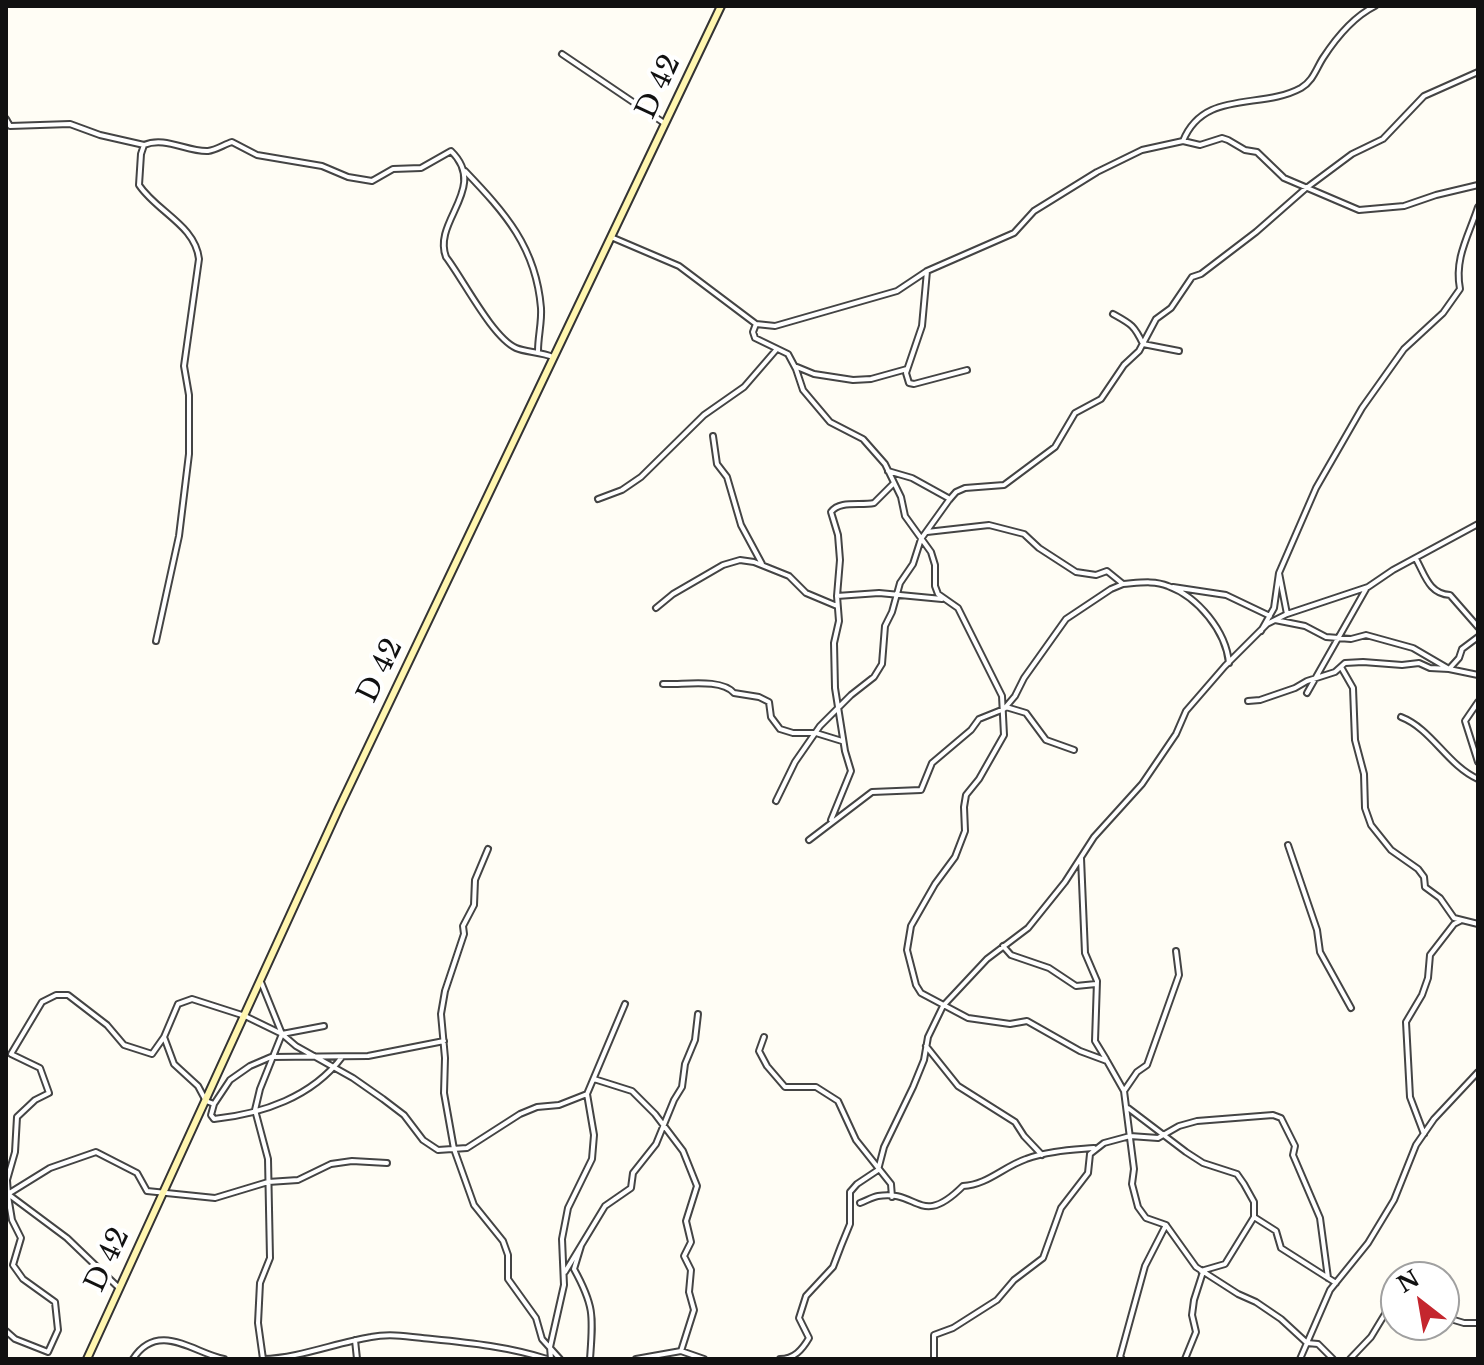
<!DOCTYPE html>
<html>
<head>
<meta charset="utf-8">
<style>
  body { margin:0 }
  #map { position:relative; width:1484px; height:1365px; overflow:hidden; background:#fffdf5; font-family:"Libre Baskerville",serif }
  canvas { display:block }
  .frame { position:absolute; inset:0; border:8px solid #111; pointer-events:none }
  .north { position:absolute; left:1380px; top:1261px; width:80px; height:80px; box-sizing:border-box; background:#fff; border:2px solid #a0a0a0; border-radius:50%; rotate:329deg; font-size:22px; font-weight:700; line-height:32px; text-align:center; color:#111 }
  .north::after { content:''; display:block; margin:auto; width:28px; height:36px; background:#c4262e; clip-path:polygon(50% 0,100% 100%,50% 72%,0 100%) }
</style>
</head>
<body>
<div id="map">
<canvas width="1484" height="1365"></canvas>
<div class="frame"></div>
<div class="north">N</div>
</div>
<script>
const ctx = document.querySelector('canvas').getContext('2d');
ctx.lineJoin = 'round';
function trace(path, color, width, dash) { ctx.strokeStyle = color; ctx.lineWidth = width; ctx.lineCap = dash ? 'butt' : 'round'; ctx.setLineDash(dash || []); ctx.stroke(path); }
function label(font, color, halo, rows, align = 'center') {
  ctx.font = font + ' "Libre Baskerville",serif'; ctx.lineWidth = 8; ctx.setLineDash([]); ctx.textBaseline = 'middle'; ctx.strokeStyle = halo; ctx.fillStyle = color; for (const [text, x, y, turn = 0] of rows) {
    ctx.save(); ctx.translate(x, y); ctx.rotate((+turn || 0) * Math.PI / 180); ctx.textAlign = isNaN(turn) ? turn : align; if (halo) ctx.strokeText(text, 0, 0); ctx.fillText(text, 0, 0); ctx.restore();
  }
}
const street = new Path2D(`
  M562,54L664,123
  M6,119L10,126L70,124L100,135L144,145
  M1183,141C1204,89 1261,110 1301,88C1313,81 1316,69 1323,58C1336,38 1353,17 1375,6
  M465,171C505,213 536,247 541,308C542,322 538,336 538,351
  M611,237L679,266L756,324L775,326L897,291L927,271L1014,233L1034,211L1097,172L1142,150L1183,141L1200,145L1222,138L1228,140L1245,150L1257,152L1284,178L1359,210L1404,206L1436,195L1478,185
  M927,271L922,326L906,373L909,383L914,384L967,370
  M1113,314C1131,324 1134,325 1143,344L1179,351
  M756,324L753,332L755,338L788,354L796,369L803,390L830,422L863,439L885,464L901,497L905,516L931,552L935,565V586L938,594L958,608L1002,696L1004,735L979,779L966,795L964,807L965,831L955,857L935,884L911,926L907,950L916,985L921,993L968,1018L1010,1024L1027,1021L1080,1051L1107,1061L1124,1091L1134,1169L1132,1184L1138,1207L1146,1218L1166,1225L1196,1267L1238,1294L1256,1302L1281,1319L1307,1343L1318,1344L1333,1359
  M797,367L814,374L853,380L871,379L907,369
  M713,436L717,464L727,477L741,525L762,564
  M888,471L912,478L950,499
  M598,499L622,490L641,477L704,415L744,387L776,350
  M927,532L989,525L1024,534L1039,548L1076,572L1096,575L1107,571L1123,584C1138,583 1154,580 1168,586C1198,597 1226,631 1229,663
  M1416,559C1425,575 1429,594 1450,595L1478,627
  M1279,573L1316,488L1362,408L1404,349L1443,313L1460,289C1454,258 1469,235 1478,207
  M1173,587L1226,595L1270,616
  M837,596L879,593L942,599
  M656,608L673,594L723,565L740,560L754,562L789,576L806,593L837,606
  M1287,614L1368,587L1393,570L1478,524
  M1275,620L1305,626L1326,637L1351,639L1366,635L1413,648L1449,669L1478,675
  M156,641L179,536L189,454V395L184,366L199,259C195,225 157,212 139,185L141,154L144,145C165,136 187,152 208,151C216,150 225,144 232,142L257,155L322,166L348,177L372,181L393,169L421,168L451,151C489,188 432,221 446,257C463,279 492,337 516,348C525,352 541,352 553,357
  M1341,667L1353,688L1355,740L1364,774L1365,808L1371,825L1391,850L1418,869L1424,877L1425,887L1440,898L1454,918L1478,924
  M663,684C684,685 721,678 734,693L759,697L769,702L771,717L780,729L793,733H816L842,741
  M1307,693L1366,589
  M1248,701L1260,700L1295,688L1307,681L1335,672L1345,663L1363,662L1402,665L1419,663L1430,668L1449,669L1459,658L1462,649L1478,637
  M1478,702L1465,721L1478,762
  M1006,707L1026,713L1046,740L1074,750
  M1401,717C1432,729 1447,765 1478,779
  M776,801L795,762L820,726L851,695L874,677L882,664L885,626L892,612L900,583L913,564L921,539L949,500L956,492L965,488L1004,485L1055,447L1075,413L1101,399L1124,365L1139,351L1156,319L1171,308L1192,277L1201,274L1256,232L1305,189L1352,154L1383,139L1424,96L1478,72
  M831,820L851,771L845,751L835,688L834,643L839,621L837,596L840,560L838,535L831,512C840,500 860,506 874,503L893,484
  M809,840L872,792L921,790L932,763L971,730L979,719L1004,709L1015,696L1024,678L1066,619L1111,589L1123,584
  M1288,845L1317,930L1320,952L1351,1008
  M488,849L475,880L474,905L463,926L464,934L445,991L441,1014L445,1058L444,1093L454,1149L474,1205L503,1241L508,1255V1279L536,1318L542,1339L560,1359
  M1081,858L1085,953L1097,981L1095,1041L1106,1059
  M1003,946L1011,955L1049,968L1076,986L1096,984
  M261,982L282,1034L296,1046L353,1078L383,1099L404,1115L423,1140L438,1150L467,1148L520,1114L537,1107L559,1105L587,1094
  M324,1026L282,1034L245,1016L192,999L178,1004L164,1037L174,1064L198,1086L206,1101L214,1104L230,1080L250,1066L271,1057L368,1056L444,1041
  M764,1037L759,1051L767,1066L785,1087H816L838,1101L856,1140L891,1184L892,1197
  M926,1046L958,1086L1015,1122L1024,1136L1042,1155
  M594,1079L632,1091L655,1114L683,1151L697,1186L686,1221L691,1242L684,1256L691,1270L689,1292L694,1310L681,1351
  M1124,1091L1137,1072L1147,1065L1179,975L1176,951
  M214,1104L211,1115L214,1119C262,1114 312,1097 342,1057
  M1128,1108L1186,1152L1203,1163L1237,1174L1244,1184L1254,1202V1217L1225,1264L1201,1271
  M1424,1134L1410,1097L1406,1022L1422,995L1428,978L1430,955L1454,924L1460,921
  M6,1193L8,1194L7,1180L15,1152L17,1117L35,1100L49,1093L40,1068L11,1054L42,1002L56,995H68L107,1025L124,1045L152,1054L164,1037
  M860,1203C866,1201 872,1197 878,1196C918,1189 920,1229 963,1186C987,1185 1003,1167 1026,1159C1047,1151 1072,1150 1094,1148
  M1254,1217L1276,1231L1281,1248L1336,1283
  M581,1246L574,1269C595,1307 593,1317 590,1359
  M565,1272L605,1206L631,1188L633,1173L656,1144L674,1100L682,1087L685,1064L695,1040L698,1014
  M119,1288L67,1238L8,1194L50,1168L96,1152L137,1173L147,1191L215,1198L268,1182L298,1180L331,1164L352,1161L387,1163
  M1444,1317L1464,1323H1478
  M6,1331L15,1339L48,1352L58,1330L55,1302L23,1279L13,1265L21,1238L12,1220L8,1196
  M355,1340L357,1359
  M133,1359C158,1320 194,1353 224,1359
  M263,1359L258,1323L260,1283L270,1258L268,1159L255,1110L260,1089L282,1034
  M263,1359C299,1358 335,1343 371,1337C391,1333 412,1337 432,1339C472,1343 509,1347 547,1359
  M551,1359L550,1347L564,1285L562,1239L568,1208L592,1159L594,1135L587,1094L625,1004
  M636,1359L681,1351L704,1359
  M780,1359C794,1359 802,1350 809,1338L799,1318L806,1296L833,1267L841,1246L850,1224V1192L857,1184L878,1170L884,1147L913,1087L924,1060L928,1037L943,1006L987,959L1028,928L1065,882L1094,837L1142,784L1176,734L1186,711L1225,666L1267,624L1287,614L1279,573L1274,608L1261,631
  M934,1359V1335L953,1328L997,1300L1014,1280L1043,1258L1061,1208L1088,1173L1090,1154L1104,1143L1130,1136L1158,1138L1179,1126L1197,1121L1273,1115L1281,1118L1295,1146L1293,1155L1320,1218L1328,1278
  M1122,1359L1120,1357L1145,1266L1166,1225
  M1185,1359L1196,1332L1192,1315L1194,1300L1203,1272
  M1300,1359L1330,1290L1368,1243L1394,1200L1416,1145L1434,1119L1478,1072
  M1350,1359L1371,1337L1391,1304L1396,1305`);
const secondary = new Path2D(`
  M87,1359L339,808L721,6`);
trace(street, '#444', 8);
trace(secondary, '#333', 10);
trace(street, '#fff', 4);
trace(secondary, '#fff6b0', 6);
label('28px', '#111', '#fff', [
  ["D 42",659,87,-65],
  ["D 42",381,671,-64],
  ["D 42",108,1260,-65]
]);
</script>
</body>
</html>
